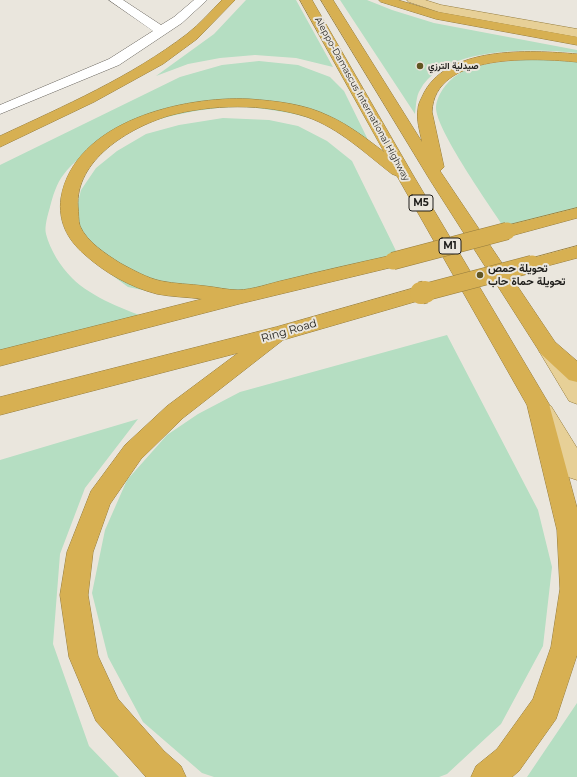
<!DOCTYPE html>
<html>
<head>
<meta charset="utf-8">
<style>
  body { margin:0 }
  canvas { display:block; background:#eae6dd }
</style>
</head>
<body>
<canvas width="577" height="777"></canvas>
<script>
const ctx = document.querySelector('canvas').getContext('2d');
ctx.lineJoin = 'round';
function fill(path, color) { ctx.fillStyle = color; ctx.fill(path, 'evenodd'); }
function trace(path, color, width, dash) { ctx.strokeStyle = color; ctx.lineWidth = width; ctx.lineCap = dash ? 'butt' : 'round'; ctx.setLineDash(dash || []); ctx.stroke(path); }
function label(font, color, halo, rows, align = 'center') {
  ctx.font = font + ' Montserrat,Vazirmatn,sans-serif'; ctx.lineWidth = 4; ctx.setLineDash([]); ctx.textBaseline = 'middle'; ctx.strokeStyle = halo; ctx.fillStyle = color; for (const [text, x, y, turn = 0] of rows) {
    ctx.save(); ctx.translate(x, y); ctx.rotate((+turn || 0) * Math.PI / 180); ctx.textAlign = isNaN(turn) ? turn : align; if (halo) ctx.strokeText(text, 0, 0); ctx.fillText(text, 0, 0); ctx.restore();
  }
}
fill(new Path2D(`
  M246,0H296L333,67L296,58L255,55L220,58L188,64L156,76L214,34Z
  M340,0H367L392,10L434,23L577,50V53C535,48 443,46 420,90C416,96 416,107 415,114Z
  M534,59L577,62V210L505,229C491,207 435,129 436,107C437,94 448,80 460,73C480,62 511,61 534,59Z
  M259,61L298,65L330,77L344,91L372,148C352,138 332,126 312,119C296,113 257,107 240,107C185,107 99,130 64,174C56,184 53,196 50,207C48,214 44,227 46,234C50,250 61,267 72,278C92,298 126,310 152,320L0,360V165L180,77L222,65Z
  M223,118L269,120L298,126L327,141L352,161L399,257L271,289L222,295L171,296L128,287L98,265L78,241L75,214L81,190L96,168L117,151L146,134L179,125Z
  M447,335L538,510L552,567L543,646L501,724L447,774L439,777H214L202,773L143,722L108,657L92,593L105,530L127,480L167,435L198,414L240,392Z
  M138,419L85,488L60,554L53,644L89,746L119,777H0V460Z
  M577,703V777H527Z`), '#b5dec2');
const street = new Path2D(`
  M109,0H123L161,25L174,17L194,0H207L182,23L119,65L0,114V105L109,59L153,31Z`);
const primary = new Path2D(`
  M407,0H425L441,5L577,29V37L439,12L409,2Z
  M550,343L557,345L577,376V404L569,401L539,351L543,345Z
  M543,403L551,406L577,448V480L568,477L532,412L535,406Z`);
const highway = new Path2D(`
  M222,0H235L197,39L163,64L94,102L0,147V136C64,106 131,77 187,34C200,24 211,11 222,0Z
  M300,0H312L413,175L549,404L577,508V655L556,719L519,771L512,777H471L476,766L497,749L533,699L551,647L560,589L557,530L527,405L397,176L392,174C366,154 339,128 307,117C264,103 211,104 168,116C129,128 75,160 78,207C79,213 78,220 80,226C87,242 106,254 120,263C133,270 147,278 161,281C175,284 190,284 205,286C216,287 227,290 238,290C252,290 271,283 285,280C321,271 357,263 393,255L400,257L402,261L400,265L393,267L239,304L0,366V350L202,299C188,297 172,297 157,294C130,287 105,273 84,254C67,239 58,221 61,198C74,121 184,96 249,99C276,101 305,104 329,116C349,125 367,139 384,152Z
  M321,0H333L422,142C420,132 416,119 418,109C418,105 420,101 422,97C444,45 530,50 577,54V62C537,58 434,52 432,112L444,167L440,171L555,342L577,361V382L569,380L541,354L430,180Z
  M379,0H398L438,12L577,37V45L436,19L381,2Z
  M577,208V218L507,237L501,235L498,231L501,227Z
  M577,246V258L532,270L525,268L523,264L525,260Z
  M421,286L428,288L431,293L428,298L283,340L183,418L141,459L110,504L93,552L88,595L98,656L118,699L164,751L181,766L186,777H146L96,721L69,657L60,595L67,552L91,491L125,445L167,406L238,353L0,415V397L276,327Z`);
trace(street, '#67635c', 1);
trace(primary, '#967d3e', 1);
trace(highway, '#967d3e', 1);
fill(street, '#fff');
fill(primary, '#e7d097');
fill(highway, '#d7b052');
const highwayBridgeFar1 = new Path2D(`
  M393,261L507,231
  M422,293L532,264`);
const highwayBridge = new Path2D(`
  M421,293L425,292`);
trace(highwayBridgeFar1, '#967d3e', 18, []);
trace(highwayBridge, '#967d3e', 23, []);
trace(highwayBridgeFar1, '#d7b052', 17);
trace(highwayBridge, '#d7b052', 22);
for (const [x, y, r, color] of [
  [420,66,4,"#625622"],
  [480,275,4,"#625622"]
]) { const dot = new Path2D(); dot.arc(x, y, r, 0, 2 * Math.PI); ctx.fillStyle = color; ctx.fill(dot); trace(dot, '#eae6dd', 1.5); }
label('bold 9px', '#1e1d1a', '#eae6dd', [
  ["صيدلية الترزي",428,66]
], 'left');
label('9px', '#1e1d1a', '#eae6dd', [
  ["Aleppo-Damascus International Highway",362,99,61]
]);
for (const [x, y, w] of [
  [421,203,24],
  [450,246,22]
]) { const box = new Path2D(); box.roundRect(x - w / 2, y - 8, w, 16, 3); ctx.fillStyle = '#eae6dd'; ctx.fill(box); trace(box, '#1e1d1a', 1); }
label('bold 10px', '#1e1d1a', null, [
  ["M5",421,203],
  ["M1",450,246]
]);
label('bold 11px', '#1e1d1a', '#eae6dd', [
  ["تحويلة حمص",488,269],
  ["تحويلة حماة حاب",488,282]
], 'left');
label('11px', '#1e1d1a', '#eae6dd', [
  ["Ring Road",289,331,-16]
]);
</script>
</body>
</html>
